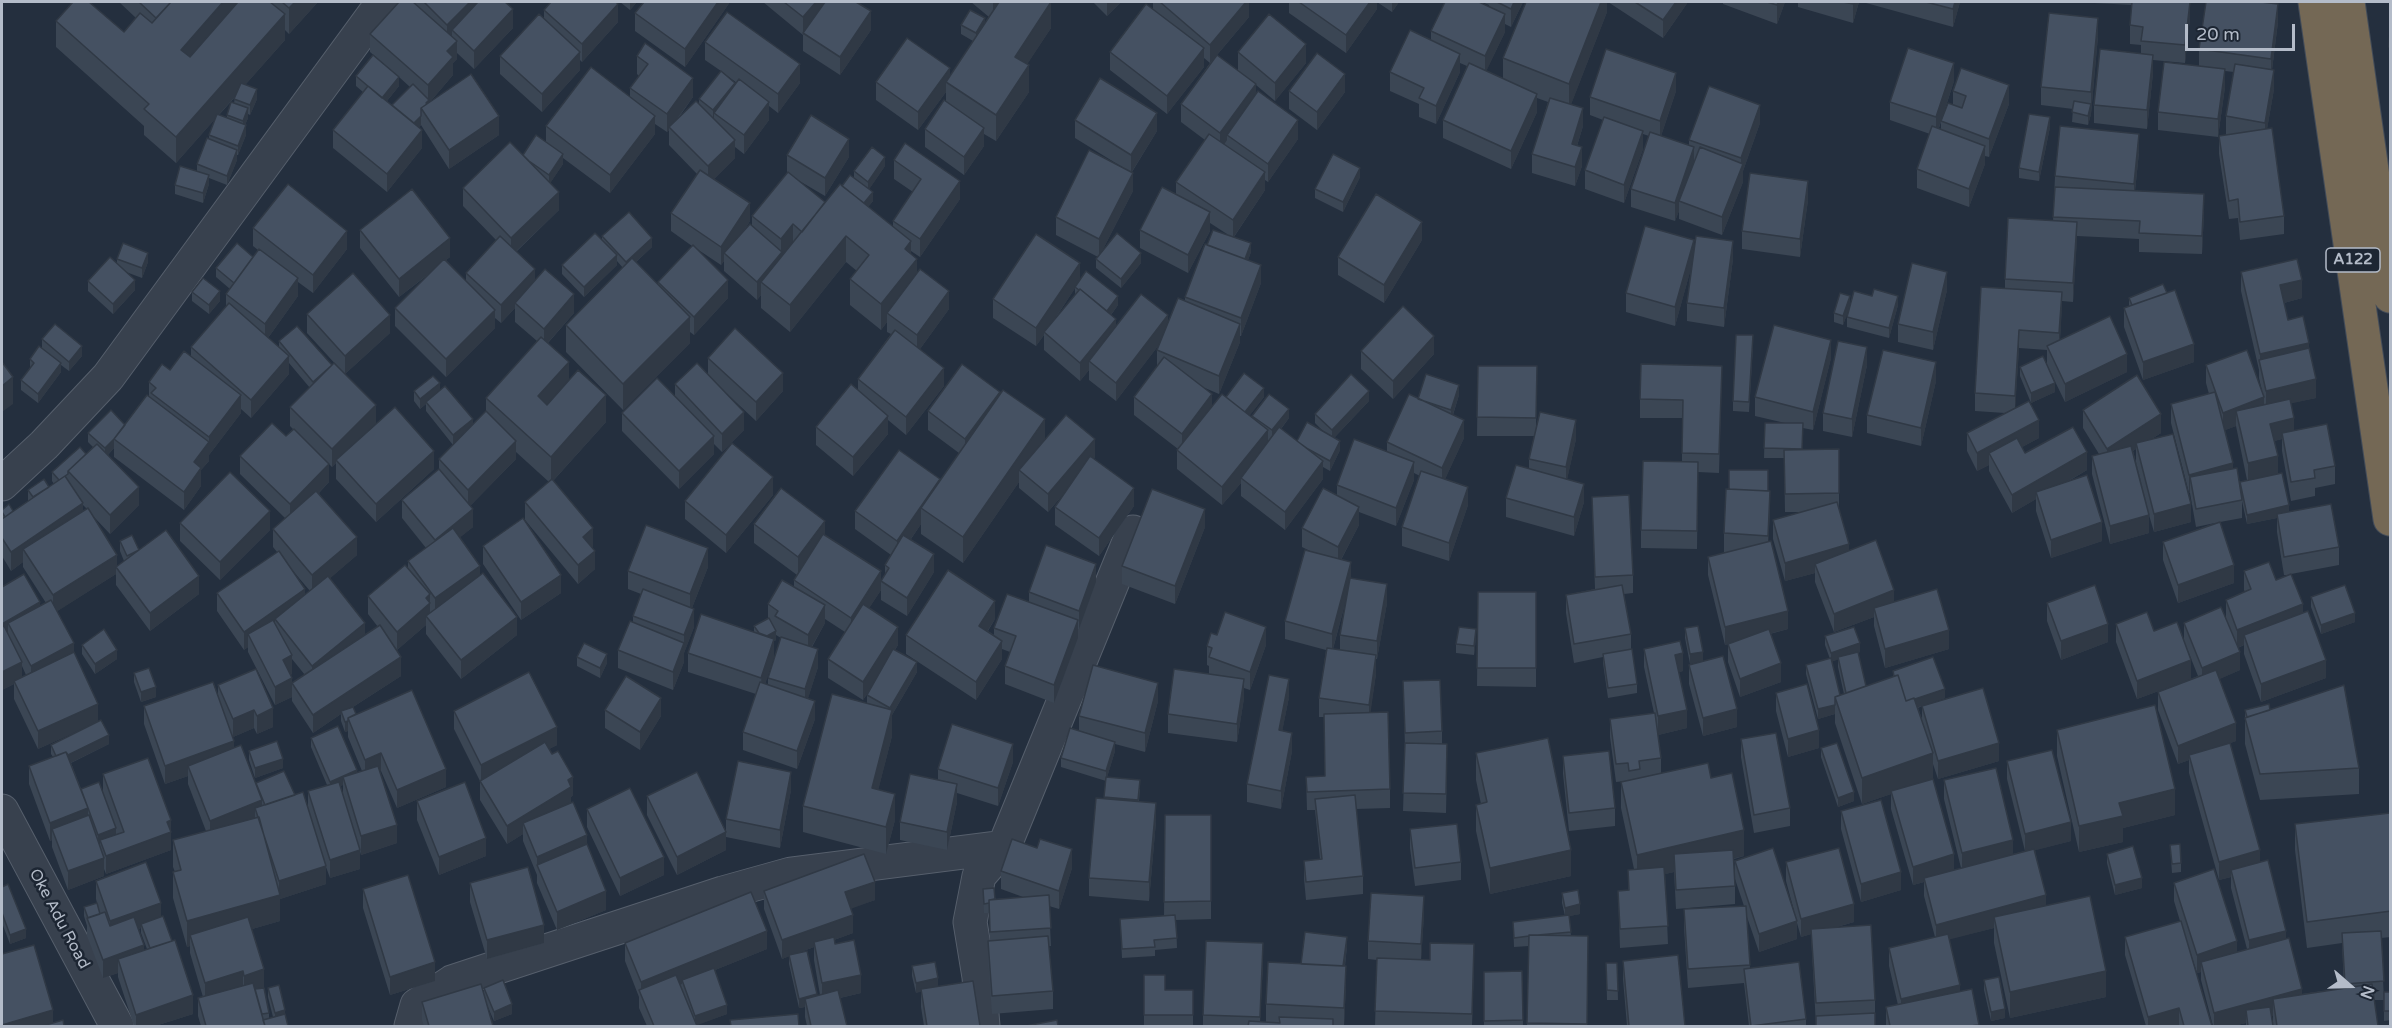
<!DOCTYPE html>
<html>
<head>
<meta charset="utf-8">
<style>
  body { margin:0 }
  #map { position:relative; width:2392px; height:1028px; overflow:hidden; background:#242f3e; font-family:"Varela Round",sans-serif }
  canvas { display:block }
  .frame { position:absolute; inset:0; border:3px solid #b4bcc9; pointer-events:none }
  .north { position:absolute; left:2320px; top:956px; width:60px; height:60px; -webkit-text-stroke:4px #1d2633; paint-order:stroke; rotate:110deg; font-size:16px; font-weight:700; line-height:24px; text-align:center; color:#b4bcc9 }
  .north::after { content:''; display:block; margin:auto; width:21px; height:27px; background:#b4bcc9; clip-path:polygon(50% 0,100% 100%,50% 72%,0 100%) }
  .scale { position:absolute; left:2185px; top:24px; width:110px; height:27px; box-sizing:border-box; border:3px solid #b4bcc9; border-top:0; padding-left:8px; font-size:18px; line-height:21px; white-space:nowrap; color:#b4bcc9; -webkit-text-stroke:4px #1d2633; paint-order:stroke }
</style>
</head>
<body>
<div id="map">
<canvas width="2392" height="1028"></canvas>
<div class="frame"></div>
<div class="north">N</div>
<div class="scale">20 m</div>
</div>
<script>
const ctx = document.querySelector('canvas').getContext('2d');
ctx.lineJoin = 'round';
function trace(path, color, width, dash) { ctx.strokeStyle = color; ctx.lineWidth = width; ctx.lineCap = dash ? 'butt' : 'round'; ctx.setLineDash(dash || []); ctx.stroke(path); }
function fill(path, color) { ctx.fillStyle = color; ctx.fill(path, 'evenodd'); }
function label(font, color, halo, rows, align = 'center') {
  ctx.font = font + ' "Varela Round",sans-serif'; ctx.lineWidth = 5; ctx.setLineDash([]); ctx.textBaseline = 'middle'; ctx.strokeStyle = halo; ctx.fillStyle = color; for (const [text, x, y, turn = 0] of rows) {
    ctx.save(); ctx.translate(x, y); ctx.rotate((+turn || 0) * Math.PI / 180); ctx.textAlign = isNaN(turn) ? turn : align; if (halo) ctx.strokeText(text, 0, 0); ctx.fillText(text, 0, 0); ctx.restore();
  }
}
const minor = new Path2D(`
  M2,484L44,445L108,377L383,2
  M2,811L117,1026
  M411,1026L417,1005L452,982L723,893L791,874L1004,847
  M983,1026L979,977L970,922L979,876L1004,847L1133,532`);
const highway = new Path2D(`
  M2315,2L2390,519
  M2348,2L2390,296`);
trace(minor, '#565f6c', 35);
trace(highway, '#434c59', 35);
trace(minor, '#38414e', 33);
trace(highway, '#746855', 33);
fill(new Path2D(`
  M119,2H318L289,34L285,30V40L245,85L257,99L250,115L248,114V118L245,125L246,135L238,155H237V160L227,185L209,178V184L203,203L175,194V185L197,171V164L209,139V135L215,119L176,163L144,135V126L56,47V21L124,32L136,18ZM235,97L234,103L227,115V118L219,115Z
  M398,2H505L513,28L474,69L457,53V59L453,63V75L430,102L499,135L449,169L421,125L419,127L422,148L387,192L333,148V130L363,92L356,86V76L392,71L370,52V34ZM399,77L410,87L392,105L387,101L399,86Z
  M620,2H637L630,10Z
  M730,2L685,67L635,31V13Z
  M763,2H856L871,30L840,75L803,51V34V35Z
  M971,2H1051V28L1027,64L1029,92L996,141L984,134V146L964,175L925,147V129L946,102V92L918,130L876,100V82L950,76L973,41L961,34V25L985,23L989,17Z
  M1093,2H1121L1107,16Z
  M1153,2H1249V17L1217,55L1238,70V52L1306,63L1275,101L1256,85V95L1298,139L1268,182L1265,180V190L1234,237L1251,252L1248,260L1261,283L1241,336H1240V342L1219,394L1205,388L1212,406L1226,397H1264L1249,416L1252,418V416L1289,418L1281,429L1297,441L1324,432L1315,423V414L1369,401L1334,438L1340,450L1330,471L1323,467V479L1285,530L1241,496V483L1222,505L1177,469V450L1178,449L1134,415V397L1157,367V350L1158,346L1116,401L1089,380V370L1080,381L1044,350V335L1036,346L993,318V299L1080,280L1118,305L1111,315L1116,327L1168,322L1185,301V297L1207,245L1227,234L1210,223V231L1188,273L1140,248V230L1176,195V182L1205,140L1181,122V104L1210,63L1204,58V67L1167,114L1110,70V52L1153,9ZM1075,288V295L1053,322Z
  M1289,2H1399L1392,12L1377,2V9L1346,53L1289,13Z
  M1482,2H1523L1511,27L1505,24V32L1486,71L1503,79V58L1607,2V12L1571,104L1583,126L1577,146L1582,166L1575,186L1532,173V154L1548,102L1537,98V112L1511,169L1443,138V120L1467,66L1460,63V72L1436,124L1419,117V104L1390,91V72L1431,40V31L1489,6V5Z
  M1608,2H1688L1663,38Z
  M1723,2H1785L1777,24L1723,4Z
  M1798,2H1859L1853,23L1798,7Z
  M1866,2H1960L1953,27L1866,3Z
  M2075,2H2202H2190V18L2185,63L2153,60V73L2147,129L2094,123V105L2141,54V45L2130,44V25L2132,5Z
  M544,10L618,22L582,62L580,60V70L542,112L500,74V56L544,18Z
  M2391,14V65H2389Z
  M2278,22L2272,70L2274,89L2267,129L2284,216V234L2240,240L2238,218L2229,219L2219,154V136L2226,135V116L2234,72L2225,71V87L2218,137L2158,130V112L2199,66V49Z
  M2098,36L2091,114L2088,125L2072,122L2073,109L2041,105V87Z
  M705,42L800,83L778,113L769,106V120L744,154L735,147V158L714,179L750,221L745,229L752,226V216L787,173V155L849,157L825,196L796,179L825,202L842,186L854,177V171L885,166L869,189L873,201L868,207L893,227V221L913,192L894,179V160L960,199L920,257L911,251V254L917,273L949,309L920,349L944,386L906,435L888,420V434L853,476L816,445V427L858,390V379L891,334L887,332V322L881,330L850,305V279L857,271L846,262L790,332L761,308V295L757,300L724,271V261L721,265L697,249L728,298L694,335L690,332V343L623,410L566,352V325L623,268L617,261V265L584,297L562,274V265L602,241V236L652,247L636,262L658,285V282L692,246L671,231V213L697,174L669,145V130L667,132L655,124V134L610,193L563,158V164L550,183L559,210L516,252L535,281L574,313L548,343L569,380L606,422L553,481L593,546L592,547L595,569L578,584L525,520V502L549,482L516,452V459L470,506L473,527L460,537L480,575L517,635L461,679L426,634V625L397,650L391,642L401,676L353,707L356,714L446,787L397,808L381,771H380L397,843L361,855L360,851V869L330,878L326,867V884L280,899V921L252,929L264,988L261,989L269,1013V1019L273,1017L268,997V988L285,1015L288,1026H201L198,1016V998L203,997L190,953V946L187,947L173,898V872H175L173,867V840L206,831L188,784V776L165,784L144,724V706L218,696V685L256,669L273,727L257,734L254,728L233,737L230,732L234,748L256,785V783L295,795L308,808V791L327,785L311,747V738L357,773L362,771L348,737V731L345,732L341,721V714L313,733L292,701V697L275,705L248,652V647L244,650L217,611V593L277,552L273,547V529L285,518L240,474V456L286,436L293,429L290,426V407L310,388L289,363V374L251,418L241,409V413L209,455V461L201,470V486L184,510L114,457V448L108,455L139,505L110,534L93,516L117,566L124,561L120,551V541L139,550L199,594L150,631L116,585V574L57,611L74,652L98,722L109,744L71,763L81,789L103,792V774L171,820V850L106,874L104,869V876L68,890L52,847V840L50,841L29,784V766L53,757L51,754V745L91,725L38,749L14,699V684L2,690V587L40,606L46,603L23,567V562L11,571L2,556V510L13,511L28,501V490L49,487L54,484L52,481V472L86,454L93,447L88,442V433L125,425L149,397V382L170,370L191,356V347L226,307V294L230,289L216,277V268L253,257L258,250L253,246V228L347,249L313,293L298,282V296L268,338L279,347V341L339,368L307,333V314L390,333L345,374L376,423L360,439L434,469L376,522L336,479V463L332,467L329,464V482L319,493L357,555L330,578L365,635L378,627L368,614V596L408,568V561L426,548L402,518V500L439,469V459L453,445L426,411V404L420,409L414,401V391L440,390L473,425L486,411V398L537,341L515,322V308L501,323L495,318V328L446,377L395,326V308L429,274L399,297L360,248V230L450,257L446,260L466,281V273L496,240L463,206V188L546,142V126L630,97V88L639,76L637,74V56L693,97L677,120L699,104V99L721,71L705,60ZM722,72L737,83L735,85ZM83,505L87,509L83,511ZM293,571L310,591L305,595ZM292,659L305,675L292,683L290,675L292,674ZM22,666L26,675L22,677ZM343,785V795L340,786Z
  M1954,81L1939,128L1941,129V121L1953,105V91L2009,104L1989,157L1985,156V164L1969,207L1917,188V169L1930,134L1890,120V102Z
  M1289,91L1345,92L1317,130L1289,109Z
  M1676,91L1661,136L1689,145V140L1760,123L1743,171V182L1722,235L1679,219V211L1675,221L1631,207V189L1649,136L1643,134V149L1624,203L1585,189V170L1603,120L1590,115V97Z
  M1075,120L1157,131L1132,172L1133,191L1101,253L1141,263L1121,288L1096,268V259L1098,257L1056,235V217L1122,167L1075,138Z
  M2050,127L2039,181L2019,178V168Z
  M2139,152L2135,191L2204,212L2202,254L2139,252V239L2077,236L2073,302L2062,301L2060,340L2127,372L2065,402L2047,365V350L2019,348L2015,407L2039,438L2022,447L2025,453L2087,470L2067,482L2102,541L2051,558L2036,511V499L2012,513L1989,471V465L1977,471L1967,451V433L2005,413L1975,411V393L2005,288V279L2053,221L2055,176Z
  M1360,177L1343,212L1315,198V189Z
  M1808,200L1800,257L1742,249V231Z
  M1422,240L1384,303L1338,275V257Z
  M1694,246L1733,259L1724,327L1687,321V303L1691,268L1675,326L1626,312V293Z
  M117,259L148,262L142,278L126,272L135,290L113,314L88,291V281L117,263Z
  M2241,272L2302,298L2284,303L2288,320L2309,349L2316,398L2291,403L2294,431L2335,466V484L2315,488V496L2291,501L2282,451V439L2274,441L2278,474L2289,512L2339,547V565L2291,574L2303,613L2326,678L2261,702L2244,654V645L2238,648L2240,670L2219,679L2236,741L2230,743L2260,862L2286,939L2302,994L2344,988L2342,943L2307,948L2295,850V824L2391,816V937L2381,938L2384,1000H2374L2378,1026H2273V1016H2271L2273,1026H2246V1023L2233,1026H2213L2201,980V972L2197,973L2187,942L2212,1026H2146L2125,955V937L2180,921L2174,901V883L2237,952L2247,949L2231,888V877L2219,880L2189,773V760L2178,764L2158,710V692L2198,676L2188,651L2191,679L2137,699L2116,642V624L2154,631L2184,640V623L2226,619V600L2245,592L2244,590V571L2276,580L2288,575H2284L2277,532V518L2247,524L2242,501V518L2220,522L2234,583L2178,603L2163,560V542L2215,523L2196,527L2190,493H2189L2171,423V404L2209,394L2206,383V365L2262,391L2259,378V370L2241,291ZM2236,426L2247,480L2240,482V489L2233,468L2225,430Z
  M1947,290L1933,350L1898,342V324Z
  M192,292L220,301L209,314L192,301Z
  M2167,293L2194,362L2143,380L2124,327V308L2129,306V298Z
  M1898,305L1889,338L1847,327V317Z
  M1850,306L1843,325L1834,322V313Z
  M42,339L82,356L69,371L61,365V372L38,403L21,390V380L30,368V359L42,348Z
  M1753,345L1749,412L1733,411V401Z
  M1361,351L1434,354L1393,399L1361,369Z
  M708,358L783,391L756,421L724,391L744,430L722,452L714,444V454L679,489L622,431V413L675,396V384L708,374Z
  M1831,358L1813,430L1803,428L1802,450L1839,449V510L1849,550L1894,602L1949,649L1885,668L1874,626V617L1834,632L1815,582V573L1785,581L1773,539V520L1801,512H1785L1784,458H1764L1765,423H1785L1755,416V397Z
  M1867,365L1852,437L1823,431V413Z
  M1478,366H1537L1536,427L1576,439L1567,479L1584,502L1574,536L1506,517V498L1529,469V459L1534,436H1477Z
  M1722,366L1719,473L1698,472L1697,549L1641,548V530L1682,462V418H1640V399Z
  M2020,367L2055,392L2031,403L2020,376Z
  M1936,381L1921,446L1867,433V415Z
  M1000,395L1045,440L1095,457L1093,459L1134,506L1099,556L1055,525V507L1066,491L1048,512L1019,488V482L963,563L921,534V524L911,539L934,572L907,616L881,600V590L869,608L898,645L895,650L917,672L892,715V736L878,790L895,820L886,854L803,832V806L867,703V695L870,690L863,700L828,678V659L845,632L825,619V623L812,647L818,667L808,698L815,719L797,769L743,750V732L756,694L688,672V653L754,632V626L768,618V604L794,586V580L797,575L754,543V524L825,535L881,581L885,575V565L891,555L855,529V511L940,481L959,453L928,430V411ZM776,635L781,638L768,678V685L765,684L774,657V641L776,640Z
  M1459,395L1453,415L1464,438L1445,479L1468,505L1449,561L1402,546V527L1420,476L1414,473V480L1396,526L1359,512V525L1341,560L1351,578L1387,603L1377,659H1376V674L1370,713L1390,789V808L1356,809L1363,876V894L1306,900L1304,879V861L1320,859L1315,810H1307L1306,777L1325,776L1324,717H1319V698L1326,650L1285,639V621L1312,552L1302,547V528L1337,495V485L1387,452V442L1418,399ZM1346,600L1340,635V650L1333,649Z
  M2083,410L2161,433L2150,440L2191,522L2154,532L2149,515V533L2110,544L2092,474V456L2099,454L2083,428ZM2136,449V462L2148,509L2133,451Z
  M1768,491L1770,509L1768,542L1788,629L1770,634L1781,682L1740,697L1728,662V644L1725,645L1708,575V557L1728,552H1724V533Z
  M773,495L726,553L685,519V501Z
  M1592,497L1633,575V593L1624,594L1631,634V649L1637,684V693L1608,698L1603,663V657L1574,663L1566,613V595L1595,589Z
  M180,523L270,530L220,580L180,541Z
  M1205,527L1175,604L1122,584V566Z
  M483,546L561,593L521,620L483,564Z
  M708,567L692,608L694,627L684,653V662L673,690L618,668V650L633,622V616L641,594L628,589V571Z
  M1096,582L1079,629H1078V638L1054,703L1005,684V666L1010,652L1002,649V659L976,700L906,654V635L995,619L988,631L994,635V628L1029,602V592Z
  M1478,592H1536V687L1477,686Z
  M2311,597L2355,622L2321,634L2311,607Z
  M2047,603L2108,642L2061,660L2047,621Z
  M1685,628L1703,661L1690,664L1685,638Z
  M1217,635L1266,645L1250,690L1244,688V698L1237,742L1168,733V714L1209,674V666L1207,665V646Z
  M1825,636L1860,652L1858,653L1866,686L1893,677V671L1945,698L1928,704L1999,761L1938,779L1933,764V780L1954,870L1961,868L1944,799V780L2013,854L2025,851L2007,779V761L2071,841L2035,850L2046,906L2106,997L2010,1018L1994,943V928L1949,939L1960,992L1979,1026H1886V1007L1898,1005L1889,966V948L1935,937L1924,896V882L1913,885L1891,809V794L1862,804L1835,723V714L1818,719L1806,674V665L1830,659L1825,645ZM1838,659V667L1844,694L1840,695L1831,662ZM1922,706V719L1918,708Z
  M1476,638L1474,655L1456,653V644Z
  M82,645L117,659L95,674L82,654Z
  M1644,649L1683,671L1679,672L1687,728L1658,735L1657,726L1661,758V773L1711,778L1744,856L1734,859L1735,878V861L1794,911L1786,881V862L1854,922L1837,927L1875,1000V1026H1816L1811,934L1801,937L1797,923V939L1759,952L1747,917L1750,968L1806,1019V1026H1749L1744,983L1688,988L1684,928V909L1744,906L1735,879V904L1676,909L1674,872L1665,874L1668,944L1620,948L1618,891L1628,890V870L1634,869L1621,808V782L1625,781L1616,782L1610,737V719L1654,713L1644,667Z
  M577,657L607,663L600,678L577,666Z
  M1689,665L1737,727L1703,736L1689,684Z
  M134,673L156,697L141,702L134,682Z
  M1403,681L1442,731V744L1447,763L1446,813L1403,811L1405,749Z
  M1776,693L1819,748L1788,757L1776,711Z
  M1289,697L1282,731L1292,751L1281,809L1247,802V784Z
  M1158,701L1145,752L1115,744V751L1107,777L1140,789L1139,801L1156,821L1149,901L1089,896V878L1104,799L1106,781L1061,767V758L1079,731V716Z
  M605,710L661,716L640,750L605,728Z
  M2245,710H2270L2359,768V794L2260,800L2245,744Z
  M454,711L557,745L549,749L573,795L571,797V802L587,844L606,910L557,930L537,883V875L523,841V834L507,844L480,800V781L454,729Z
  M2057,730L2175,815L2123,828V842L2079,852L2057,756Z
  M1741,739L1790,808V826L1754,833L1741,757Z
  M1821,748L1854,801L1838,807L1821,757Z
  M249,751L283,768L255,778L249,760Z
  M1476,753L1571,876L1490,894L1476,831V805L1481,804L1476,780Z
  M1563,756L1615,808V826L1569,831L1563,774Z
  M1013,762L998,806L957,793V802L947,850L900,840V822L938,780V769Z
  M791,790L780,848L726,837V850L677,875L647,815V796L726,832V819Z
  M417,801L486,856L439,875L417,820Z
  M587,809L664,875L620,896L587,827Z
  M1841,811L1901,890L1861,902L1841,829Z
  M1165,815H1211V919L1176,920L1177,948L1155,950V956L1122,958L1120,919L1164,916Z
  M1410,829L1461,862V880L1415,886L1410,848Z
  M2170,845L2181,863V872L2172,873Z
  M2107,854L2142,888L2115,895L2107,863Z
  M1072,868L1059,909L1049,906L1051,946H1049L1053,991V1009L992,1014L988,959V941H990L989,913H984L983,889L995,899L1023,897L1001,889V871Z
  M96,881L161,917L193,1014L155,1026H134L118,977V973L103,978L87,936V926L84,916V907L97,903L96,899ZM141,928V933L147,949L144,950L139,929Z
  M470,883L544,943L487,959L470,902Z
  M2,887L26,938L10,944L2,923Z
  M363,889L435,981L390,995L363,908Z
  M764,891L875,900L851,908L853,933L834,940L835,944L861,993L840,998L847,1026H807L805,1017V1007L799,1008L789,964V956L782,959L764,909ZM814,947V960L820,995H817L798,953Z
  M1562,893L1580,914L1569,916L1571,936H1588L1587,1026H1527L1529,946L1514,947L1513,922L1565,916L1562,903Z
  M1424,914L1421,960L1474,962L1472,1026H1375L1377,960L1368,959V941Z
  M625,943L767,949L715,970L727,1014L696,1025L697,1026H647L639,1008V997L625,961Z
  M1347,946L1345,966L1346,984L1344,1026H1203V1015L1263,961L1260,1022H1266V1004L1301,964Z
  M1623,961L1685,1026H1627L1623,979Z
  M1606,963H1617L1618,1000H1607Z
  M912,966L938,986L980,1026H924L921,1007V991L916,993L912,976Z
  M1522,971L1523,1026H1484V972Z
  M1144,975L1165,990H1193V1026H1144Z
  M1984,980L2005,1018L1991,1021L1984,990Z
  M484,988L512,1014L494,1021L487,1005L493,1026H424L422,1020V1002L484,994Z
  M2384,992H2391V1020L2384,1021Z`), '#3b4654');
fill(new Path2D(`
  M223,2H241L181,76V50Z
  M295,2H318L289,34V8Z
  M470,2H488L452,30V38L447,43V25Z
  M630,2H637L630,10Z
  M718,2H730L685,67V49Z
  M816,2H831L803,35V17Z
  M994,2H1011L993,21V3Z
  M1051,2V28L1015,83V57Z
  M1107,2H1121L1107,16Z
  M1246,2H1249V17L1210,63V45Z
  M1370,2H1377V9L1346,53V35Z
  M1392,2H1399L1392,12Z
  M1514,2H1523L1511,27V9Z
  M1601,2H1607V12L1569,110V84Z
  M1676,2H1688L1663,38V20Z
  M1778,2H1785L1777,24V5Z
  M1854,2H1859L1853,23V4Z
  M1955,2H1960L1953,27V9Z
  M2190,2V18L2185,63V45Z
  M618,4V22L582,62V44Z
  M2278,4V22L2271,77V59Z
  M513,9V28L474,69V51Z
  M871,11V30L840,75V57Z
  M285,14V40L176,163V137Z
  M1505,14V32L1485,74V56Z
  M985,18V27L976,43V33Z
  M2098,18V36L2091,114L2088,125V116L2091,105V92Z
  M457,41V59L453,63V75L429,103V116L426,103L428,101V85L447,51Z
  M1306,44V63L1275,101V83Z
  M1204,48V67L1167,114V96Z
  M580,52V70L542,112V94Z
  M1460,54V72L1436,124V106Z
  M2153,55V73L2147,129V110Z
  M1954,63V81L1936,136V117Z
  M800,64V83L778,113V94Z
  M1029,65V92L996,141V115Z
  M950,68V85L946,82V92L918,130V112Z
  M2225,69V87L2218,137V119Z
  M2274,70V89L2265,141V123Z
  M1676,73V91L1660,139V121Z
  M1345,74V92L1317,130V112Z
  M399,77V86L382,107V98Z
  M693,78V97L670,128L669,127V130L667,132V114Z
  M735,83V92L714,113V118L713,120V110Z
  M1256,84V102L1227,135V140L1220,151V133Z
  M2009,85V104L1989,157V139Z
  M257,89V99L250,115V105Z
  M1537,94V112L1511,169V151Z
  M769,102V120L744,154V135Z
  M1760,105V123L1743,171V182L1722,235V217L1741,169V158Z
  M248,108V118L243,130V121Z
  M1583,108V126L1572,162V144Z
  M1157,113V131L1131,173V155Z
  M421,116V125L411,135V125Z
  M499,116V135L449,169V150Z
  M655,116V134L610,193V175Z
  M2050,117V127L2039,181V172Z
  M1298,120V139L1268,182V164Z
  M246,125V135L238,155V146Z
  M984,128V146L964,175V157Z
  M422,130V148L387,192V174Z
  M1643,131V149L1624,203V185Z
  M2139,134V152L2134,202V184Z
  M849,139V157L825,196V178Z
  M735,140V158L708,185V166Z
  M1985,146V164L1969,207V189Z
  M1582,147V166L1575,186V167Z
  M1694,147V165L1679,201V211L1675,221V203Z
  M237,150V160L227,185V176Z
  M563,154V164L549,185V175Z
  M885,157V166L868,191V182Z
  M1360,168V177L1343,212V202Z
  M1265,172V190L1233,238V220Z
  M1133,173V191L1099,257V239Z
  M209,175V184L203,203V193Z
  M960,181V199L920,257V239Z
  M1808,181V200L1800,257V239Z
  M559,192V210L511,256V238Z
  M873,192V201L858,220V211Z
  M2204,194V212L2202,254V236Z
  M750,203V221L727,256L724,253V261L721,265V247Z
  M1210,212V231L1188,273V255Z
  M1422,222V240L1384,303V285Z
  M2077,222V241L2073,302V283Z
  M793,224V243L761,282V295L757,300V282L781,253V239Z
  M347,231V249L313,293V275Z
  M846,236V262L790,332V305Z
  M450,238V257L399,297V279Z
  M652,238V247L626,271V262Z
  M1694,240V258L1675,326V307Z
  M911,241V267L917,259V285L887,313V322L881,330V304L905,249Z
  M1733,241V259L1724,327V308Z
  M1251,243V252L1244,271V262Z
  M148,253V262L142,278V268Z
  M1141,253V263L1121,288V279Z
  M617,255V265L584,297V287Z
  M1080,263V281L1045,333L1044,332V335L1036,346V328Z
  M1261,265V283L1241,336V318Z
  M535,269V287L515,303V308L501,323V305Z
  M1947,272V290L1933,350V332Z
  M298,278V296L265,342V324Z
  M135,280V290L113,314V304Z
  M728,280V298L694,335V317Z
  M2302,280V298L2280,304V285Z
  M220,291V301L209,314V305Z
  M949,291V309L917,353V335Z
  M2062,292V310L2059,351V333Z
  M574,294V313L544,347V329Z
  M1118,296V305L1107,320V311Z
  M1850,296V306L1843,325V316Z
  M1898,296V305L1889,338V328Z
  M495,310V328L446,377V359Z
  M390,315V333L345,374V356Z
  M1168,315V333L1116,401V383Z
  M690,317V343L623,410V384Z
  M1116,319V338L1089,361V370L1080,381V363Z
  M1240,324V342L1219,394V376Z
  M2019,330V348L2015,414V396Z
  M1434,336V354L1393,399V381Z
  M1831,340V358L1813,430V412Z
  M2309,343V361L2260,363V354Z
  M2194,344V362L2143,380V362Z
  M82,346V356L69,371V362Z
  M1867,347V365L1852,437V419Z
  M2127,354V372L2065,402V384Z
  M289,356V374L251,418V400Z
  M569,362V388L538,422V396Z
  M1936,362V381L1921,446V428Z
  M61,363V372L38,403V394Z
  M332,365L313,391V382Z
  M944,368V386L906,435V417Z
  M783,373V391L756,421V402Z
  M13,377V404L2,412V386Z
  M2316,379V398L2266,409V391Z
  M440,383V393L426,402V404L420,409V399Z
  M2055,383V392L2031,403V393Z
  M1459,385V395L1451,420V410Z
  M1264,388V397L1244,423V414Z
  M1369,391V401L1332,440V430Z
  M1000,392V410L965,457V439Z
  M1212,394V412L1182,452V434Z
  M241,395V413L209,455V461L201,470V486L184,510V492L194,462L209,442V437Z
  M606,395V422L551,483V457Z
  M2264,397V416L2236,411V426L2223,431V413Z
  M376,405V423L338,462L336,460V463L332,467V449Z
  M1289,409V418L1272,440V430Z
  M744,412V430L722,452V434Z
  M2161,414V433L2137,448L2136,443V449L2107,467V449Z
  M888,416V434L853,476V457Z
  M2294,418V436L2282,433V439L2270,442V424Z
  M473,419V428L453,445V435Z
  M1045,419V445L1019,470V482L963,563V537Z
  M1464,420V438L1442,486V468Z
  M1576,420V439L1566,485V467Z
  M2039,420V438L1994,462L1989,453V465L1977,471V453Z
  M1268,430V449L1241,478V483L1222,505V487Z
  M714,436V454L679,489V471Z
  M114,439V448L105,458V448Z
  M1095,439V457L1048,512V494Z
  M516,441V459L468,508V490Z
  M1340,441V450L1330,471V461Z
  M434,451V469L376,522V504Z
  M2087,452V470L2038,498L2036,492V499L2012,513V495Z
  M2278,456V474L2248,481V463Z
  M1323,461V479L1285,530V512Z
  M1414,462V480L1396,526V508Z
  M2233,463V481L2190,477V493H2189V475Z
  M329,464V482L290,523V504Z
  M773,477V495L726,553V535Z
  M940,479V497L921,508V524L897,559V541Z
  M1584,484V502L1574,536V517Z
  M139,487V505L110,534V515Z
  M1468,487V505L1449,561V543Z
  M1134,488V506L1099,556V538Z
  M1770,491V509L1768,554V536Z
  M83,503V522L23,549V562L11,571V552Z
  M2191,504V522L2154,532V514Z
  M2289,505V515L2277,514V518L2247,524V515Z
  M1359,507V525L1338,565V547Z
  M473,509V527L435,558V540Z
  M1205,509V527L1175,604V586Z
  M270,511V530L220,580V562Z
  M2149,515V533L2110,544V526Z
  M825,521V539L798,575V557Z
  M2102,522V541L2051,558V540Z
  M593,528V546L583,555V537Z
  M357,537V555L312,594V575Z
  M1849,544V563L1815,564V573L1785,581V563Z
  M708,548V567L690,613V594Z
  M595,551V569L578,584V565Z
  M934,554V572L907,616V598Z
  M117,555V568L116,567V574L53,614V595Z
  M1351,562V581L1332,652V634Z
  M1096,564V582L1079,629V611Z
  M2234,565V583L2178,603V585Z
  M480,566V584L435,617V598Z
  M881,571V590L851,636V618Z
  M561,575V593L521,620V602Z
  M199,576V594L150,631V613Z
  M1387,584V603L1377,659V641Z
  M305,589V607L275,619V628L248,634V647L244,650V632Z
  M1894,590V609L1874,608V617L1834,632V614Z
  M430,594V621L426,616V625L397,650V632L426,598Z
  M995,601V619L979,644V626Z
  M40,602V620L8,623V638L2,642V624Z
  M2303,604V622L2244,635V645L2237,648V630Z
  M825,605V623L808,653V635Z
  M694,609V627L684,653V662L673,690V672L684,644V635Z
  M1788,611V629L1725,645V627Z
  M2355,613V622L2321,634V625Z
  M517,617V635L461,679V660Z
  M1078,620V638L1054,703V685Z
  M365,623V641L312,684V666Z
  M2108,624V642L2061,660V641Z
  M898,627V645L863,700V682Z
  M1266,627V645L1250,690V672Z
  M1476,629V638L1474,655V646Z
  M1949,630V649L1885,668V649Z
  M776,631V640L774,641V657L761,696L762,639Z
  M1002,641V659L976,700V682Z
  M74,643V662L31,684V666Z
  M1860,643V652L1831,662V653Z
  M818,649V667L805,708V689Z
  M117,650V659L95,674V664Z
  M1703,652V661L1690,664V654Z
  M2240,652V670L2202,687V668Z
  M1683,653V671L1675,673V655Z
  M607,654V663L600,678V668Z
  M292,655V674L283,679V660Z
  M1376,655V674L1369,724V705Z
  M401,657V676L342,714L341,711V714L313,733V715Z
  M2191,660V679L2137,699V681Z
  M2326,660V678L2261,702V684Z
  M22,662V681H14V684L2,690V672Z
  M917,662V672L892,715V736L872,815V788L890,708Z
  M1781,663V682L1740,697V679Z
  M292,678V697L275,705V687Z
  M1244,679V698L1237,742V724Z
  M1289,679V697L1279,748V730Z
  M1158,683V701L1145,752V733Z
  M156,687V697L141,702V692Z
  M1945,689V698L1904,712V703Z
  M661,698V716L640,750V732Z
  M815,701V719L797,769V751Z
  M98,704V722L38,749V731Z
  M1835,705V714L1818,719V709Z
  M273,708V727L257,734V716Z
  M1737,709V727L1703,736V718Z
  M254,710V728L233,737V719Z
  M1687,710V728L1658,735V716Z
  M348,721V731L345,732V722Z
  M2236,723V741L2190,759L2189,755V760L2178,764V746Z
  M557,727V745L481,784V765Z
  M1819,730V748L1788,757V739Z
  M1292,733V751L1281,809V791Z
  M109,735V744L58,769V760Z
  M234,741V760L188,766V776L165,784V766Z
  M1115,742V751L1106,781V771Z
  M1999,743V761L1938,779V761Z
  M1013,744V762L998,806V788Z
  M381,753V771L365,778V760Z
  M1933,753V780L1891,791V794L1862,804V778Z
  M283,759V768L255,778V768Z
  M446,769V787L397,808V790Z
  M357,770V779L343,777V785L330,791V782Z
  M791,772V790L780,848V830Z
  M573,777V795L571,797V805L523,823V834L507,844V826L568,780Z
  M957,784V802L947,850V832Z
  M2175,789V815L2123,828V842L2079,852V826L2119,803Z
  M1854,792V801L1838,807V798Z
  M895,794V820L886,854V827Z
  M262,800V819L255,808V821L210,840V821Z
  M1156,803V821L1149,901V882Z
  M88,808V827L52,829V840L50,841V823Z
  M171,820V850L106,874V856Z
  M2071,822V841L2025,853V834Z
  M397,825V843L361,855V836Z
  M116,828V837L100,840V844H98V835Z
  M1744,830V856L1675,872L1674,854V872L1637,881V855Z
  M726,832V850L677,875V857Z
  M587,835V853L537,865V875V857Z
  M486,838V856L439,875V857Z
  M2013,840V859L1962,871V853Z
  M1072,849V868L1059,909V891Z
  M360,850V869L330,878V860Z
  M1571,850V876L1490,894V868Z
  M2260,850V869L2231,870V877L2219,880V862Z
  M1954,854V873L1924,878V882L1913,885V867Z
  M664,857V875L620,896V878Z
  M104,858V876L68,890V871Z
  M326,866V884L280,899V921L193,946L190,935V946L187,947V921L279,895V881Z
  M1901,872V890L1861,902V884Z
  M2142,878V888L2115,895V885Z
  M875,882V900L845,911V892Z
  M606,891V910L557,930V912Z
  M2046,895V914L1994,917V928L1936,943V925Z
  M1424,896V914L1421,962V944Z
  M161,903V921L141,924V928L110,940V921Z
  M1580,904V914L1565,917V908Z
  M1854,904V922L1801,937V919Z
  M853,915V933L815,947L814,942V947L782,959V940Z
  M1797,921V939L1759,952V934Z
  M544,925V943L487,959V940Z
  M26,929V938L10,944V935Z
  M767,931V949L683,983L682,980V984L643,999L641,993V982Z
  M2286,931V949L2249,959V940Z
  M1347,937V946L1343,980V970Z
  M2237,941V960L2201,962V972L2197,973V955Z
  M1263,943V961L1260,1026V1017Z
  M1474,944V962L1472,1026V1014Z
  M144,945V963L118,959V973L103,978V960Z
  M435,962V981L390,995V977Z
  M1346,966V984L1344,1026V1008Z
  M264,969V988L244,994V976Z
  M243,971V989L205,1001V983Z
  M2106,971V997L2010,1018V992Z
  M861,975V993L822,1002V983Z
  M938,978V988L916,993V983Z
  M1960,985V1003L1901,1017V999Z
  M2302,989V1008L2273,999V1016L2248,1022L2246,1010V1023L2233,1026H2214V1013Z
  M817,994V1003L805,999V1007L799,1008V999Z
  M193,995V1014L155,1026H136V1015Z
  M512,1004V1014L494,1021V1012Z
  M727,1005V1014L695,1026V1016Z
  M2179,1008V1026H2148V1017Z
  M2005,1009V1018L1991,1021V1012Z
  M53,1010V1026H2V1025Z
  M285,1010V1020L275,1023V1013Z`), '#303945');
const building = new Path2D(`
  M73,2H89L124,32L140,13L152,23L171,2H223L181,50L190,57L238,2H270L285,14L176,137L144,109L149,104L56,21Z
  M139,2H171L156,18Z
  M282,2H295L289,8Z
  M399,2H413L457,41L447,51L453,57L428,85L370,34Z
  M424,2H470L447,25Z
  M478,2H505L513,9L474,51L452,30Z
  M551,2H616L618,4L582,44L544,10Z
  M644,2H718L685,49L635,13Z
  M784,2H816L803,17Z
  M825,2H856L871,11L840,57L803,33Z
  M999,2H1051L1015,57L1029,65L996,115L946,82Z
  M1160,2H1246L1210,45Z
  M1299,2H1370L1346,35Z
  M1445,2H1479L1505,14L1485,56L1431,31Z
  M1497,2H1514L1511,9Z
  M1526,2H1601L1569,84L1503,58Z
  M1635,2H1676L1663,20Z
  M1767,2H1778L1777,5Z
  M1843,2H1854L1853,4Z
  M1926,2H1955L1953,9Z
  M2132,2H2190L2185,45L2141,41L2143,27L2130,25Z
  M2206,2H2261L2278,4L2271,59L2199,49Z
  M1146,4L1204,48L1167,96L1110,52Z
  M970,10L985,18L976,33L961,25Z
  M727,12L800,64L778,94L705,42Z
  M2049,13L2098,18L2091,92L2041,87Z
  M539,14L580,52L542,94L500,56Z
  M1269,14L1306,44L1275,83L1238,52Z
  M2391,14V47H2389Z
  M1410,30L1460,54L1436,106L1419,98L1424,88L1390,72Z
  M907,38L950,68L918,112L876,82Z
  M645,43L693,78L667,114L630,88L648,64L637,56Z
  M1908,48L1954,63L1936,117L1890,102Z
  M1606,49L1676,73L1660,121L1590,97Z
  M2100,49L2153,55L2147,110L2094,105Z
  M1317,53L1345,74L1317,112L1289,91Z
  M373,55L399,77L382,98L356,76Z
  M1217,55L1256,84L1220,133L1181,104Z
  M2164,62L2225,69L2218,119L2158,112Z
  M1469,63L1537,94L1511,151L1443,120Z
  M2235,64L2274,70L2265,123L2226,116Z
  M591,67L655,116L610,175L546,126Z
  M1961,68L2009,85L1989,139L1941,121L1948,103L1962,108L1966,96L1953,91Z
  M721,71L735,83L713,110L699,99Z
  M471,74L499,116L449,150L421,108Z
  M1100,78L1157,113L1131,155L1075,120Z
  M739,79L769,102L744,135L714,113Z
  M241,83L257,89L250,105L234,99Z
  M413,84L429,100L426,103L427,104L421,108V116L414,123L392,105Z
  M368,86L422,130L387,174L333,130Z
  M1709,86L1760,105L1741,158L1689,140Z
  M1258,91L1298,120L1268,164L1227,135Z
  M1550,98L1583,108L1572,144L1582,147L1575,167L1532,154Z
  M944,100L984,128L964,157L925,129Z
  M696,101L735,140L708,166L669,127Z
  M2074,101L2091,104L2088,116L2072,112Z
  M231,102L248,108L243,121L227,115Z
  M217,114L246,125L238,146L209,135Z
  M2029,114L2050,117L2039,172L2019,168Z
  M811,115L849,139L825,178L787,155Z
  M1604,117L1643,131L1624,185L1585,170Z
  M1932,126L1985,146L1969,189L1917,169Z
  M2060,126L2139,134L2134,184L2055,176Z
  M2272,128L2284,216L2240,222L2238,199L2229,201L2219,136Z
  M1650,132L1694,147L1675,203L1631,189Z
  M1209,134L1265,172L1233,220L1176,182Z
  M536,135L563,154L549,175L529,161L523,155Z
  M207,138L237,150L227,176L197,164Z
  M510,142L559,192L511,238L463,188Z
  M905,143L960,181L920,239L893,221L921,179L894,160Z
  M872,147L885,157L868,182L854,171Z
  M1700,147L1743,164L1722,217L1679,201Z
  M1089,150L1133,173L1099,239L1056,217Z
  M1333,154L1360,168L1343,202L1315,189Z
  M180,166L209,175L203,193L175,185Z
  M700,170L750,203L721,247L671,213Z
  M788,172L825,202L802,232L793,224L781,239L752,216Z
  M1750,173L1808,181L1800,239L1742,231Z
  M850,175L873,192L864,203L842,186Z
  M288,184L347,231L313,275L253,228Z
  M840,184L911,241L905,249L917,259L881,304L850,279L869,255L846,236L790,305L761,282Z
  M1162,187L1210,212L1188,255L1140,230Z
  M2055,187L2204,194L2202,236L2139,233L2140,221L2053,217Z
  M412,189L450,238L399,279L360,230Z
  M1376,194L1422,222L1384,285L1338,257Z
  M629,212L652,238L626,262L602,236Z
  M2008,218L2077,222L2073,283L2005,279Z
  M750,224L782,252L757,282L724,253Z
  M1645,226L1694,240L1675,307L1626,293Z
  M1213,230L1251,243L1245,259L1207,245Z
  M595,233L617,255L584,287L562,265Z
  M1117,233L1141,253L1121,279L1096,259Z
  M1036,234L1080,263L1036,328L993,299Z
  M500,236L535,269L501,305L466,273Z
  M1696,236L1733,241L1724,308L1687,303Z
  M123,243L148,253L142,268L117,259Z
  M237,243L253,257L234,283L216,268Z
  M1205,244L1261,265L1241,318L1185,297Z
  M693,245L728,280L694,317L658,282Z
  M259,249L298,278L265,324L226,294Z
  M110,257L135,280L113,304L88,281Z
  M632,258L690,317L623,384L566,325Z
  M444,259L495,310L446,359L395,308Z
  M2297,259L2302,280L2280,285L2288,320L2303,316L2309,343L2260,354L2241,272Z
  M1912,263L1947,272L1933,332L1898,324Z
  M545,269L574,294L544,329L515,303Z
  M920,269L949,291L917,335L887,313Z
  M1086,271L1118,296L1107,311L1080,289L1079,290L1075,287Z
  M353,273L390,315L345,356L307,314Z
  M203,278L220,291L209,305L192,292Z
  M2163,284L2167,293L2132,305L2129,298Z
  M1981,287L2062,292L2059,333L2019,330L2015,396L1975,393Z
  M1080,289L1116,319L1080,363L1044,332Z
  M1874,289L1898,296L1889,328L1847,317L1854,291L1872,296Z
  M2175,290L2194,344L2143,362L2124,308Z
  M1840,293L1850,296L1843,316L1834,313Z
  M1141,294L1168,315L1116,383L1089,361Z
  M1178,298L1240,324L1219,376L1157,350Z
  M229,303L289,356L251,400L191,347Z
  M1403,306L1434,336L1393,381L1361,351Z
  M2110,316L2127,354L2065,384L2047,346Z
  M55,324L82,346L69,362L42,339Z
  M1774,325L1831,340L1813,412L1755,397Z
  M297,326L332,365L313,382L279,341Z
  M735,328L783,373L756,402L708,358Z
  M895,330L944,368L906,417L858,379Z
  M1736,335H1753L1749,402L1733,401Z
  M541,337L569,362L538,396L547,405L578,370L606,395L551,457L486,398Z
  M1838,341L1867,347L1852,419L1823,413Z
  M39,346L61,363L38,394L21,380L34,363L30,359Z
  M2309,348L2316,379L2266,391L2259,360Z
  M1883,350L1936,362L1921,428L1867,415Z
  M2247,350L2264,397L2223,413L2206,365Z
  M184,351L241,395L209,437L151,393L156,388L149,382L162,364L170,370Z
  M2043,356L2055,383L2031,393L2020,367Z
  M1164,357L1212,394L1182,434L1134,397Z
  M2,362L13,377L2,386Z
  M334,363L376,405L332,449L290,407Z
  M697,363L744,412L722,434L675,384Z
  M962,364L1000,392L965,439L928,411Z
  M1641,364L1722,366L1719,454L1682,453L1683,400L1640,399Z
  M1478,366H1537L1536,418L1477,417Z
  M1244,373L1264,388L1245,412L1226,397Z
  M1351,374L1369,391L1332,430L1315,414Z
  M1426,374L1459,385L1451,410L1418,399Z
  M2137,375L2161,414L2107,449L2083,410Z
  M433,376L440,383L420,399L414,391Z
  M657,378L714,436L679,471L622,413Z
  M851,384L888,416L853,457L816,427Z
  M445,386L473,419L453,435L426,402Z
  M1003,390L1045,419L963,537L921,508Z
  M2215,392L2233,463L2189,475L2171,404Z
  M1222,394L1268,430L1222,487L1177,450Z
  M1269,394L1289,409L1272,430L1252,416Z
  M1409,394L1464,420L1442,468L1387,442Z
  M147,395L209,442L194,462L201,468L184,492L114,439Z
  M2290,399L2294,418L2270,424L2278,456L2248,463L2236,411Z
  M2029,401L2039,420L1977,453L1967,433Z
  M395,407L434,451L376,504L336,460Z
  M111,410L125,425L114,439L105,448L88,433Z
  M486,411L516,441L468,490L439,459Z
  M1540,412L1576,420L1566,467L1529,459Z
  M1066,415L1095,439L1048,494L1019,470Z
  M1307,422L1340,441L1330,461L1308,449L1297,441Z
  M272,423L286,436L294,429L329,464L290,504L240,456Z
  M1765,423H1803L1802,449L1764,448Z
  M2327,424L2335,466L2314,470L2315,478L2291,482L2282,433Z
  M1279,427L1323,461L1285,512L1241,478Z
  M2073,427L2087,452L2012,495L1989,453L2017,438L2025,453Z
  M2173,434L2191,504L2154,514L2136,443Z
  M1354,439L1414,462L1396,508L1337,485Z
  M732,443L773,477L726,535L685,501Z
  M97,444L139,487L110,515L68,471Z
  M2131,446L2149,515L2110,526L2092,456Z
  M80,447L86,454L68,471V474L59,480L52,472Z
  M1839,449V493L1785,494L1784,450Z
  M899,450L940,479L897,541L855,511Z
  M1090,456L1134,488L1099,538L1055,507Z
  M1643,461L1698,462L1697,531L1641,530Z
  M1516,465L1584,484L1574,517L1506,498Z
  M2237,468L2242,500L2196,509L2190,477Z
  M439,469L473,509L435,540L402,500Z
  M1729,470H1768V491L1729,489Z
  M1421,471L1468,487L1449,543L1402,527Z
  M230,472L270,511L220,562L180,523Z
  M2282,473L2289,505L2247,515L2240,482Z
  M2087,475L2102,522L2051,540L2036,492Z
  M65,476L83,503L11,552L2,538V519Z
  M44,479L49,487L33,497L28,490Z
  M552,479L593,528L583,537L595,551L578,565L525,502Z
  M781,488L825,521L798,557L754,524Z
  M1323,488L1359,507L1338,547L1302,528Z
  M1152,489L1205,509L1175,586L1122,566Z
  M1726,489L1770,491L1768,536L1724,533Z
  M316,491L357,537L312,575L273,529Z
  M1629,495L1633,575L1595,577L1592,497Z
  M1837,502L1849,544L1785,563L1773,520Z
  M9,504L13,511L5,517L2,512V510Z
  M2331,504L2339,547L2284,557L2277,514Z
  M88,508L117,555L53,595L23,549Z
  M523,518L561,575L521,602L483,546Z
  M2220,522L2234,565L2178,585L2163,542Z
  M646,525L708,548L690,594L628,571Z
  M453,528L480,566L435,598L408,561Z
  M166,530L199,576L150,613L116,567Z
  M823,534L881,571L851,618L794,580Z
  M132,535L139,550L127,556L120,541Z
  M903,535L934,554L907,598L881,581L889,568L885,565Z
  M1876,540L1894,590L1834,614L1815,564Z
  M1771,541L1788,611L1725,627L1708,557Z
  M1046,545L1096,564L1079,611L1029,592Z
  M1305,550L1351,562L1332,634L1285,621Z
  M279,551L305,589L244,632L217,593Z
  M2269,562L2276,580L2291,574L2303,604L2237,630L2226,600L2251,589L2244,571Z
  M405,565L430,594L426,598L430,603L397,632L368,596Z
  M948,570L995,601L979,626L1002,641L976,682L906,635Z
  M483,573L517,617L461,660L426,616Z
  M24,574L40,602L2,624V587Z
  M328,576L365,623L312,666L275,619Z
  M1350,578L1387,584L1377,641L1340,635Z
  M782,580L825,605L808,635L775,616L778,611L768,604Z
  M1622,585L1631,634L1574,644L1566,595Z
  M2095,585L2108,624L2061,641L2047,603Z
  M2345,585L2355,613L2321,625L2311,597Z
  M643,589L694,609L684,635L633,616Z
  M1937,589L1949,630L1885,649L1874,608Z
  M1478,592H1536V668H1477Z
  M1007,594L1078,620L1054,685L1005,666L1016,636L994,628Z
  M51,600L74,643L31,666L8,623Z
  M863,604L898,627L863,682L828,659Z
  M2221,607L2240,652L2202,668L2184,623Z
  M2308,611L2326,660L2261,684L2244,635Z
  M1225,612L1266,627L1250,672L1209,657L1212,648L1207,646L1211,633L1217,635Z
  M2147,612L2154,631L2177,622L2191,660L2137,681L2116,624Z
  M701,614L774,639L761,678L688,653Z
  M769,618L776,631L767,636L759,633L754,626Z
  M273,620L292,655L283,660L292,678L275,687L248,634Z
  M630,621L684,643L673,672L618,650Z
  M380,625L401,657L313,715L292,683Z
  M4,626L22,662L2,672V627Z
  M1698,626L1703,652L1690,654L1685,628Z
  M1459,627L1476,629L1474,646L1456,644Z
  M1854,627L1860,643L1831,653L1825,636Z
  M104,629L117,650L95,664L82,645Z
  M1769,629L1781,663L1740,679L1728,644Z
  M781,637L818,649L805,689L768,678Z
  M1680,641L1683,653L1675,655L1687,710L1658,716L1644,649Z
  M584,643L607,654L600,668L577,657Z
  M1327,648L1376,655L1369,705L1319,698Z
  M893,649L917,662L890,708L867,695Z
  M1632,649L1637,684L1608,688L1603,654Z
  M74,652L98,704L38,731L14,681Z
  M1858,652L1866,686L1846,693L1838,657Z
  M1723,656L1737,709L1703,718L1689,665Z
  M1933,657L1945,689L1915,699L1914,698L1906,701L1898,675L1894,676L1893,671Z
  M1831,658L1840,695L1835,697V705L1818,709L1806,665Z
  M1093,665L1158,683L1145,733L1079,716Z
  M149,668L156,687L141,692L134,673Z
  M256,669L273,708L257,716L254,710L233,719L218,685Z
  M1174,669L1244,679L1237,724L1168,714Z
  M2216,670L2236,723L2178,746L2158,692Z
  M529,672L557,727L481,765L454,711Z
  M1269,675L1289,679L1279,730L1292,733L1281,791L1247,784Z
  M1898,675L1906,701L1914,698L1933,753L1862,778L1835,697Z
  M626,676L661,698L640,732L605,710Z
  M1440,680L1442,731L1405,733L1403,681Z
  M213,682L234,741L165,766L144,706Z
  M760,682L815,701L797,751L743,732Z
  M1807,684L1819,730L1788,739L1776,693Z
  M2344,685L2359,768L2260,774L2245,718Z
  M1983,688L1999,743L1938,761L1922,706Z
  M412,690L446,769L397,790L381,753L365,760L348,718Z
  M832,694L892,710L872,788L895,794L886,827L803,806Z
  M2269,704L2270,710L2247,717L2245,710Z
  M2155,705L2175,789L2119,803L2123,816L2079,826L2057,730Z
  M353,707L356,714L348,718V721L345,722L341,711Z
  M1388,712L1390,789L1307,792L1306,777L1325,776L1324,714Z
  M1655,713L1661,758L1639,761L1640,769L1629,771L1628,763L1616,764L1610,719Z
  M101,720L109,735L68,755L66,752L56,756L51,745Z
  M952,724L1013,744L998,788L938,769Z
  M338,726L357,770L330,782L311,738Z
  M1070,728L1115,742L1106,771L1061,758Z
  M1776,733L1790,808L1754,815L1741,739Z
  M1548,738L1571,850L1490,868L1476,805L1487,802L1476,753Z
  M277,741L283,759L255,768L249,751Z
  M545,742L552,754L558,751L573,777L568,780L571,787L507,826L480,781Z
  M1405,743L1447,744L1446,794L1403,793Z
  M1837,743L1854,792L1838,798L1821,748Z
  M2230,743L2260,850L2219,862L2189,755Z
  M241,745L262,800L210,821L188,766Z
  M2052,750L2071,822L2025,834L2007,761Z
  M1609,751L1615,808L1569,813L1563,756Z
  M66,752L88,808L50,823L29,766Z
  M148,758L171,820L167,822L171,832L106,856L100,840L124,832L103,774Z
  M738,761L791,772L780,830L726,819Z
  M1708,763L1711,778L1732,773L1744,830L1637,855L1621,782Z
  M378,766L397,825L361,836L343,777Z
  M1996,768L2013,840L1962,853L1944,780Z
  M284,771L295,795L265,805L256,783Z
  M697,772L726,832L677,857L647,796Z
  M910,774L957,784L947,832L900,822Z
  M1106,777L1140,780L1138,800L1104,797Z
  M1933,779L1954,854L1913,867L1891,791Z
  M99,782L116,828L98,835L81,789Z
  M339,782L360,850L330,860L308,791Z
  M465,782L486,838L439,857L417,801Z
  M630,788L664,857L620,878L587,809Z
  M303,792L326,866L279,881L255,808Z
  M1355,795L1363,876L1306,882L1304,861L1322,859L1315,799Z
  M1096,798L1156,803L1149,882L1089,878Z
  M1881,800L1901,872L1861,884L1841,811Z
  M573,802L587,835L537,857L523,823Z
  M2390,813L2391,911L2307,922L2295,824Z
  M89,815L104,858L68,871L52,829Z
  M1165,815H1211V901L1164,902Z
  M259,817L280,895L187,921L173,872L181,870L173,840Z
  M1457,824L1461,862L1415,868L1410,829Z
  M1012,839L1037,848L1040,839L1072,849L1059,891L1001,871Z
  M587,844L606,891L557,912L537,865Z
  M2180,844L2181,863L2172,864L2170,845Z
  M2133,846L2142,878L2115,885L2107,854Z
  M1773,848L1797,921L1759,934L1735,861Z
  M1839,848L1854,904L1801,919L1786,862Z
  M2034,849L2046,895L1936,925L1924,878Z
  M1733,850L1735,886L1676,890L1674,854Z
  M864,854L875,882L845,892L853,915L782,940L764,891Z
  M2268,860L2286,931L2249,940L2231,870Z
  M146,862L161,903L110,921L96,881Z
  M528,867L544,925L487,940L470,883Z
  M1664,867L1668,926L1620,929L1618,891L1629,890L1628,870Z
  M2214,869L2237,941L2197,955L2174,883Z
  M408,875L435,962L390,977L363,889Z
  M8,884L26,929L10,935L2,913V887Z
  M994,888L995,899L989,900V903L984,904L983,889Z
  M1578,890L1580,904L1565,908L1562,893Z
  M751,892L767,931L641,982L625,943Z
  M1371,893L1424,896L1421,944L1368,941Z
  M1049,895L1051,928L990,932L989,900Z
  M2090,896L2106,971L2010,992L1994,917Z
  M97,903L100,914L88,918L84,907Z
  M1746,906L1750,965L1688,969L1684,909Z
  M105,912L110,926L134,917L144,945L103,960L87,918Z
  M1175,915L1177,938L1154,940L1155,947L1122,949L1120,919Z
  M1569,915L1571,932L1538,935H1529V936L1514,938L1513,922Z
  M163,916L172,941L150,948L141,924Z
  M248,917L264,969L244,976L243,971L205,983L190,935Z
  M2181,921L2212,1026H2184L2179,1008L2148,1017L2125,937Z
  M1871,925L1875,1000L1816,1003L1811,929Z
  M2381,931L2384,981L2345,984L2342,933Z
  M1305,932L1347,937L1343,966L1301,964Z
  M1948,934L1960,985L1901,999L1889,948Z
  M1529,935L1588,936L1587,1024L1527,1023Z
  M1048,936L1053,991L992,996L988,941Z
  M834,937L835,944L854,940L861,975L822,983L814,942Z
  M2289,938L2302,989L2214,1013L2201,962Z
  M175,940L193,995L136,1015L118,959Z
  M1206,941L1263,943L1260,1017L1203,1015Z
  M1430,943L1474,944L1472,1014L1375,1011L1377,958L1430,960Z
  M34,945L53,1010L2,1025V954Z
  M807,951L817,994L799,999L789,955Z
  M1678,955L1685,1026H1629L1623,961Z
  M935,962L938,978L916,983L912,966Z
  M1268,962L1346,966L1344,1008L1266,1004Z
  M1799,962L1806,1019L1751,1026L1744,969Z
  M1606,963H1617L1618,991L1607,990Z
  M714,968L727,1005L695,1016L682,980Z
  M1522,971L1523,1020L1484,1021V972Z
  M676,975L697,1026H654L639,990Z
  M1144,975H1165V990H1193V1015H1144Z
  M1999,977L2005,1009L1991,1012L1984,980Z
  M503,980L512,1004L494,1012L484,988Z
  M973,981L980,1026H927L921,989Z
  M253,983L265,1026H206L198,998Z
  M481,984L493,1026H429L422,1002Z
  M2372,984L2378,1026H2277L2273,999Z
  M279,985L285,1010L275,1013L268,988Z
  M264,988L269,1013L262,1014L255,989Z
  M1972,989L1979,1025L1970,1026H1890L1886,1007Z
  M838,990L847,1026H811L805,999Z
  M2384,992H2391V1011H2384Z
  M2270,1007L2273,1026H2248L2246,1010Z
  M1875,1013V1026H1816V1016Z
  M285,1014L288,1026H265L263,1020Z
  M798,1014L799,1026H731L730,1020Z
  M1279,1017L1333,1019V1026H1248L1249,1021L1280,1023Z
  M63,1020L64,1026H46V1025Z
  M1057,1020L1058,1026H1026Z`);
fill(building, '#455162');
trace(building, '#303945', 1.5);
for (const [x, y, w] of [
  [2353,260,54]
]) { const box = new Path2D(); box.roundRect(x - w / 2, y - 12, w, 24, 4.5); ctx.fillStyle = '#1d2633'; ctx.fill(box); trace(box, '#b4bcc9', 1.5); }
label('bold 15px', '#b4bcc9', null, [
  ["A122",2353,260]
]);
label('16px', '#b4bcc9', '#1d2633', [
  ["Oke Adu Road",59,919,62]
]);
</script>
</body>
</html>
